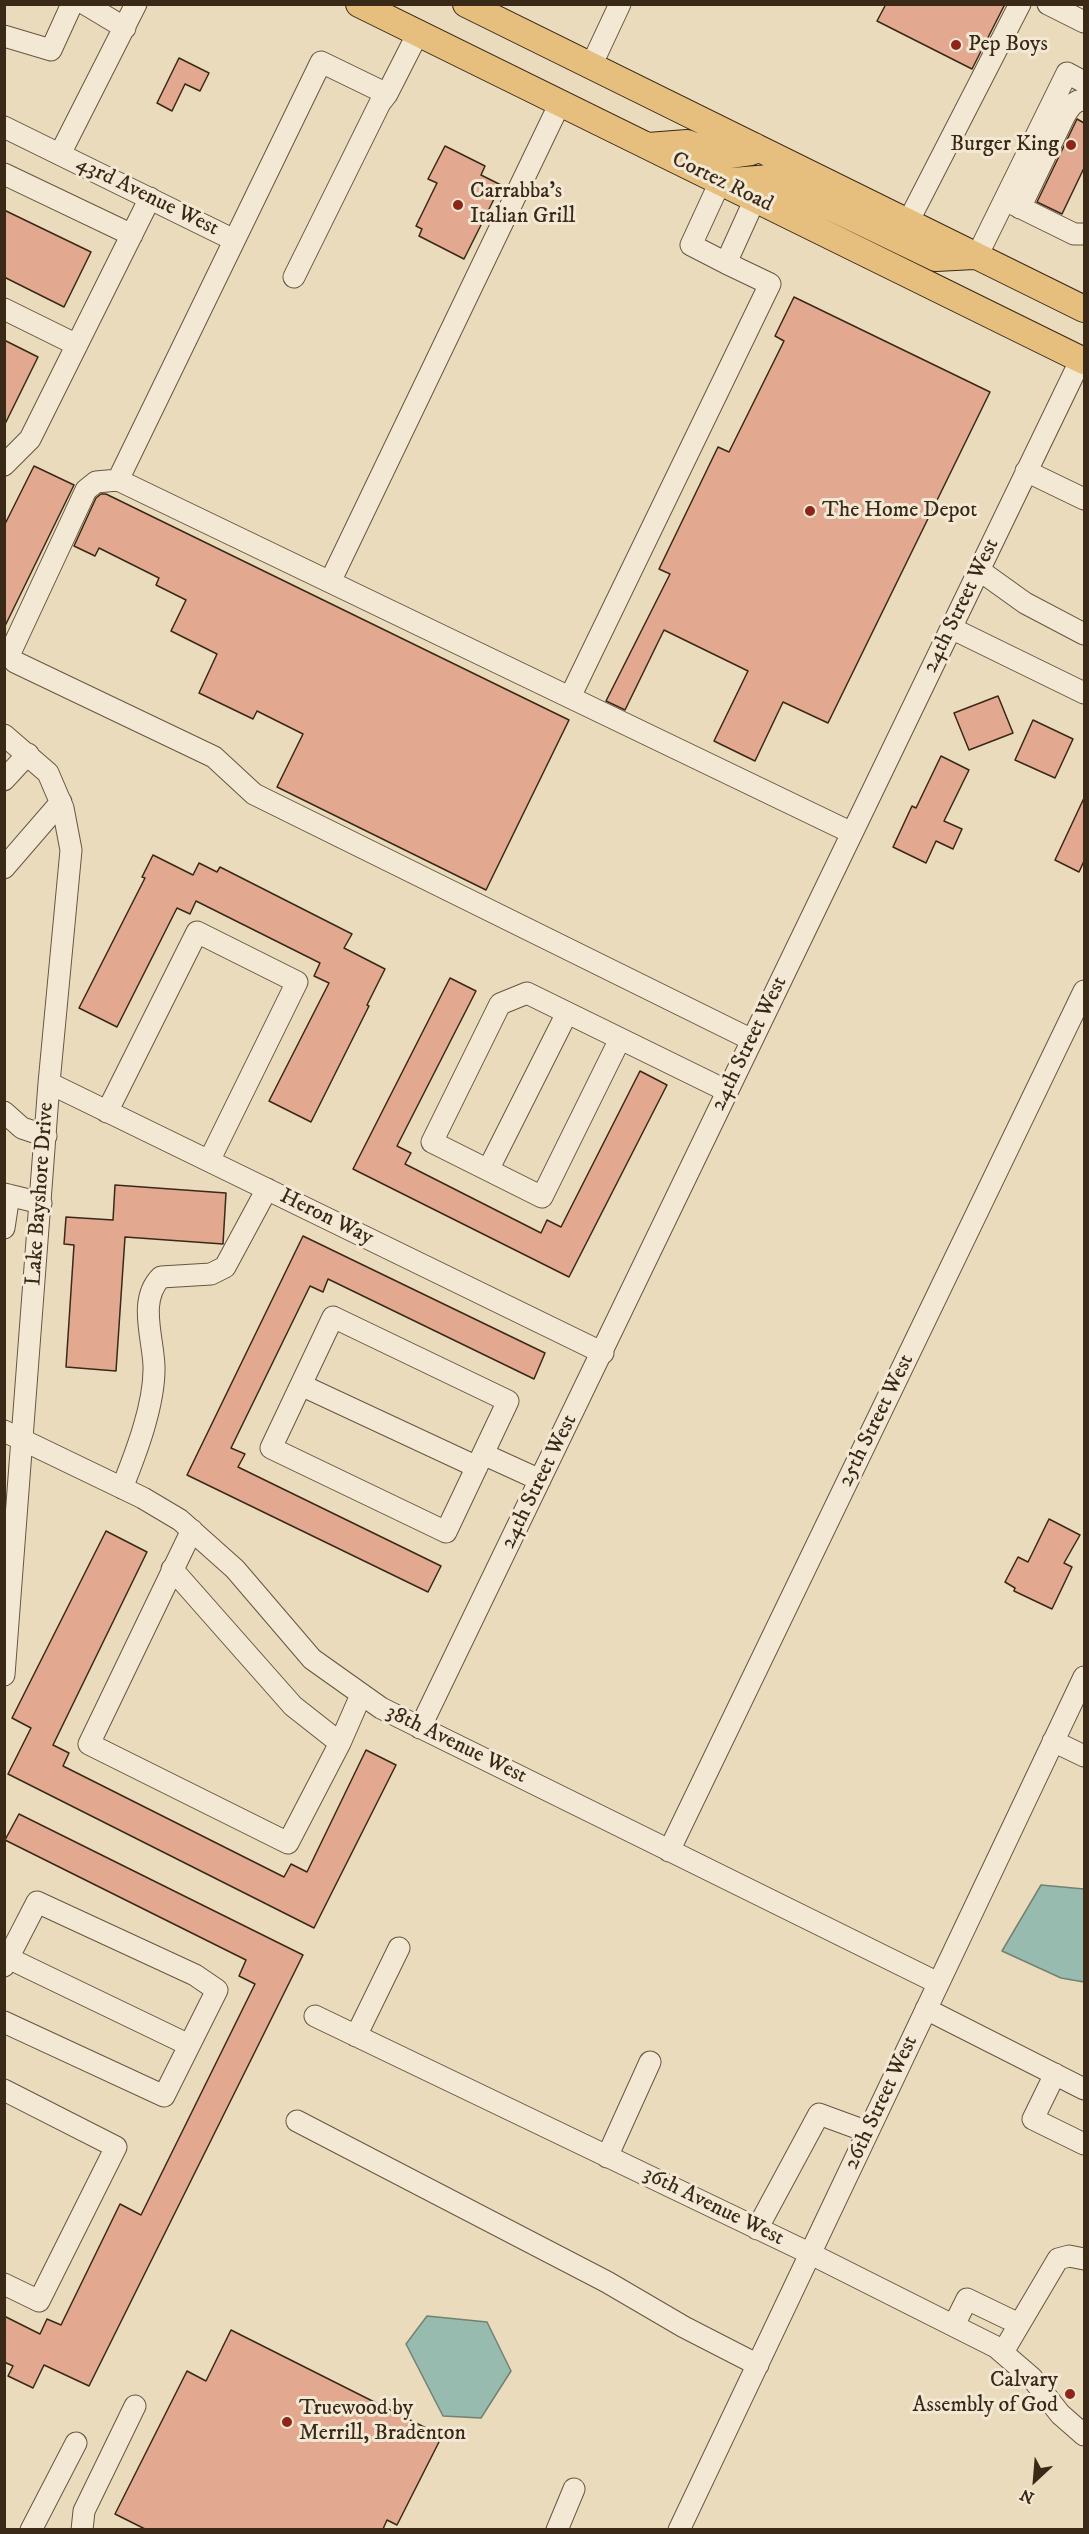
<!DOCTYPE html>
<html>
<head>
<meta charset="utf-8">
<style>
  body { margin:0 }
  #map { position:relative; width:1089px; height:2534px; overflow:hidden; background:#ebdbbd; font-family:"IM FELL DW Pica",serif }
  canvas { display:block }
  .frame { position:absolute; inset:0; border:6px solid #392916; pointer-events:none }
  .north { position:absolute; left:1005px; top:2450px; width:60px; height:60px; -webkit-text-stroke:4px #f2e8d4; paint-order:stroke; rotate:206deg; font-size:16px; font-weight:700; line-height:24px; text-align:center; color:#392916 }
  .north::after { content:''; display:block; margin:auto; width:21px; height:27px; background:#392916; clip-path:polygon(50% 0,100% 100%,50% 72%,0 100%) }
</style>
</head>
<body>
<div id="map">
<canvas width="1089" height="2534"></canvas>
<div class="frame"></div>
<div class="north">N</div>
</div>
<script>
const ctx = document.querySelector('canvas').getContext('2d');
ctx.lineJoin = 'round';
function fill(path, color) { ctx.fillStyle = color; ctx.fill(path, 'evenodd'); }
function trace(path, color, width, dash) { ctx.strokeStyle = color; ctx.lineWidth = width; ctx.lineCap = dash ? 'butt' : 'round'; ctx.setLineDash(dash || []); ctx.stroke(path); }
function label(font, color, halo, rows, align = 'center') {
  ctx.font = font + ' "IM FELL DW Pica",serif'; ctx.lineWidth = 6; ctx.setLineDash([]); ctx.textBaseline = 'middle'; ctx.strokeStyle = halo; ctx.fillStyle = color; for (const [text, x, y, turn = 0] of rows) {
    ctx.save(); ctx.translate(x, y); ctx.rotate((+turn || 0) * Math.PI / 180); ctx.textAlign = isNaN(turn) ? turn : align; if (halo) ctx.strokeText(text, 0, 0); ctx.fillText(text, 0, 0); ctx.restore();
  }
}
const water = new Path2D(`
  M1041,1885L1084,1889V1982L1061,1978L1002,1951Z
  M427,2316L487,2322L511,2371L481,2418L443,2416L406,2344Z`);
fill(water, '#98bbaf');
trace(water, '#728172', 1.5);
const building = new Path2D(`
  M886,4H1005L972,69L877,21Z
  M179,58L209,73L200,91L185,84L172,111L157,103Z
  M1077,119L1084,123V168L1062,214L1037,202Z
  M445,146L485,166L481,175L501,185L464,259L419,236L422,229L416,226L437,183L428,179Z
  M4,210L91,252L64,307L4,277Z
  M794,297L990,392L828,723L783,702L755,761L714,741L748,671L664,630L625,710L606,701L670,574L659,569L718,447L729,452L784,341L775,336Z
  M4,340L38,357L4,426Z
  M34,466L74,485L4,628V526Z
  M101,494H106L569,720L486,890L277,787L303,734L257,711L253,719L199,693L217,654L171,631L186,600L156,585L159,578L99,548L95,556L74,546L96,498Z
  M998,696L1013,733L969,750L954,713Z
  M1033,720L1073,739L1055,778L1015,760Z
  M941,756L969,770L944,821L962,829L953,849L936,841L926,863L893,847L912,806L916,808Z
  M1084,798V861L1079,872L1055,860Z
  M153,855L193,875L199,863L217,872L220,867L352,934L344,948L385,969L367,1005L369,1006L311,1122L269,1101L329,983L314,976L320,963L196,901L190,914L177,908L117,1027L79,1008L145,878L142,877Z
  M450,978L476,991L397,1146L411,1153L405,1164L541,1233L547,1220L561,1227L640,1071L667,1085L569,1277L353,1169Z
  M115,1185L226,1193L223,1244L125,1237L116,1371L66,1367L74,1245L64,1244L66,1217L113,1220Z
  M303,1236L545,1353L534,1379L328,1279L323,1292L310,1286L231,1448L245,1454L238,1467L441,1566L428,1592L187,1475Z
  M1049,1519L1080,1535L1064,1563L1072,1567L1052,1609L1014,1591L1015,1588L1005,1582L1018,1557L1028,1562Z
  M106,1531L147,1552L53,1745L69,1753L63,1766L284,1877L291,1864L307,1872L366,1750L396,1765L314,1928L8,1774L31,1728L12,1718Z
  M19,1814L303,1955L89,2386L44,2365L33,2388L8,2376L13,2366L4,2362V2316L40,2334L47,2319L61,2325L120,2204L141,2215L255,1984L239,1976L246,1960L5,1840Z
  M231,2330L442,2436L397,2525L387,2520L383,2529H145L115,2514L187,2371L206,2381Z`);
fill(building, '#e2a990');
trace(building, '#392916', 1.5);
const minor = new Path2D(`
  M85,4L125,28
  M1048,4L1084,22
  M418,33L387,94L321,62L118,480L852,833
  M4,36L51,50L72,4
  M591,66L620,4
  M4,127L234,240
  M60,154L136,4
  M4,174L132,235
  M720,182L691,245L726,263
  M1007,201L1074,234H1084
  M1020,208L1064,117C1069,108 1074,100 1084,100
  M908,222L1020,4
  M977,256L1067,73L1084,82
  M294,277L380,103L387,94
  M4,309L77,345
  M4,465L30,439L150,198
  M1026,471L1084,499
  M118,480L96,482L86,490L11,651V657L15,662L214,757L254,794L752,1040
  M979,570L1025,603L1084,634
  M330,582L560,103
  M951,628L1084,693
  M570,697L770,284L726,263L755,199
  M4,735L48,773L63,808L71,850L49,1083L4,1675
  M4,780L28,754
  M4,868L61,802
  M620,1039L542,1197L432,1142L500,1004L527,993L727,1091
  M49,1083L603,1353
  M4,1112L22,1128L46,1136
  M107,1112L197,932L297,982L209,1161
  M488,1170L567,1013
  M4,1194L41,1203
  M4,1228L9,1195
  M333,1317L508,1401L446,1532L271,1448Z
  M301,1385L477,1467
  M4,1431L143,1498L180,1520L235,1569L312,1659L381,1708L938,1983
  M483,1454L540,1480
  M122,1488C136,1453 155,1404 154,1366C153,1337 138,1300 161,1277L211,1274L225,1267L267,1189
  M192,1530L89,1744L288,1843L340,1743L361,1695
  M172,1569L293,1706L340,1743
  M420,1728L1081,359
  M1053,1741L1084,1756
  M669,1851L1084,991
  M4,1956L189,2045
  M4,1966L37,1902L195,1975L217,1990L164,2096L4,2022
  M926,2009L1084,2089
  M315,2016L811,2254L996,2347L1032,2378L1060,2414L1084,2435
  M356,2036L399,1948
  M1055,2074L1033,2119L1084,2144
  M4,2090L116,2147L39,2301L4,2284
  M297,2121L607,2282L684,2327L758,2365
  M607,2157L650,2062
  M757,2229L819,2114L868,2132
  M954,2325L967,2299L1019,2324
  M1003,2352L1058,2259L1069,2256L1084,2259
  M31,2530L76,2443
  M82,2530L84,2511L135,2406
  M557,2530L574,2489
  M679,2530L1084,1677`);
const major = new Path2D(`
  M359,4L1084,361
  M466,4L1084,309
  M648,146L687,143L722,156L751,152L754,146
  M720,182L770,178L936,258L974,256`);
trace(minor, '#665640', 23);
trace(major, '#392916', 28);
trace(minor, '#f2e8d4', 21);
trace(major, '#e6be7e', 26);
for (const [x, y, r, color] of [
  [956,45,6,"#8f2418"],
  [1071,145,6,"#8f2418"],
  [458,205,6,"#8f2418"],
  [810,511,6,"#8f2418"],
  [1070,2394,6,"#8f2418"],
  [287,2422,6,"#8f2418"]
]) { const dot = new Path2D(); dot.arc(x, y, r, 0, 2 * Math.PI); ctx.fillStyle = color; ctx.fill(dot); trace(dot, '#f2e8d4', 2); }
label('22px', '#392916', '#f2e8d4', [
  ["Pep Boys",968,45],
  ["Burger King",1059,145,"right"],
  ["Carrabba's",470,192],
  ["Italian Grill",470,217],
  ["The Home Depot",822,511],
  ["Calvary",1058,2381,"right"],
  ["Assembly of God",1058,2406,"right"],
  ["Truewood by",299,2409],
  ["Merrill, Bradenton",299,2434]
], 'left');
label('22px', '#392916', '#f2e8d4', [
  ["Cortez Road",722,183,26],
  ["43rd Avenue West",147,197,26],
  ["24th Street West",962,606,-64],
  ["24th Street West",750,1044,-64],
  ["Lake Bayshore Drive",41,1194,-86],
  ["Heron Way",326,1218,26],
  ["25th Street West",877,1421,-64],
  ["24th Street West",540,1482,-64],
  ["38th Avenue West",456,1745,26],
  ["26th Street West",882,2103,-65],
  ["36th Avenue West",713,2207,26]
]);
</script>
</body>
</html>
